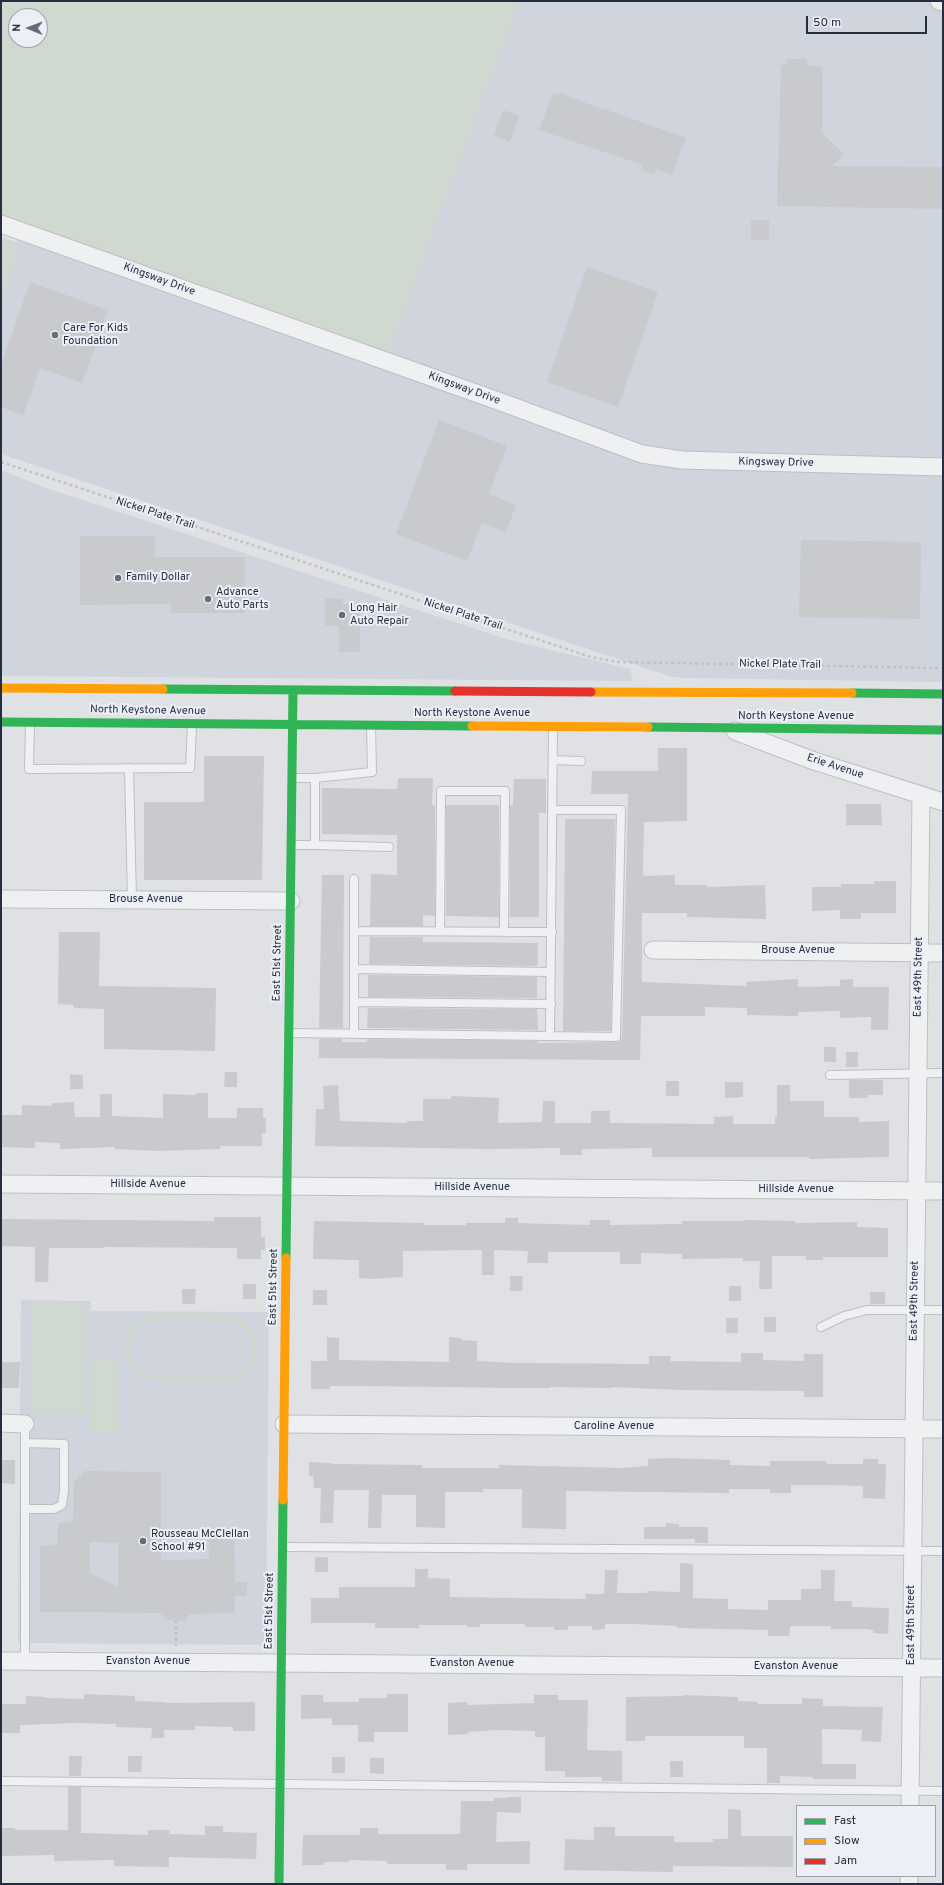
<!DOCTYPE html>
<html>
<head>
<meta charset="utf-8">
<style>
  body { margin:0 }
  #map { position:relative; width:944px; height:1885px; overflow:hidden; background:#e0e1e5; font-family:Overpass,sans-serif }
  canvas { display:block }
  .frame { position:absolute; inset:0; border:2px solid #252d40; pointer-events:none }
  .legend { position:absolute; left:796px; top:1805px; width:140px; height:72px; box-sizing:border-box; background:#ecf0f6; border:1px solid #9ca2ad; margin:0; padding:5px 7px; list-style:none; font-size:12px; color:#252d40 }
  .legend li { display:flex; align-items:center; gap:8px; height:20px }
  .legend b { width:20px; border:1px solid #9ca2ad }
  .north { position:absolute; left:8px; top:8px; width:40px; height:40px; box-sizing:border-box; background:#ecf0f6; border:1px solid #9ca2ad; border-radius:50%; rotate:271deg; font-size:11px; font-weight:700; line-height:16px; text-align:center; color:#252d40 }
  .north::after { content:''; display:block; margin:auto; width:14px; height:18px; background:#666c7a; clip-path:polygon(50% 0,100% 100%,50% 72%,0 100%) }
  .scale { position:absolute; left:806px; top:16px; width:121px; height:18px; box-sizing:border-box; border:2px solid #252d40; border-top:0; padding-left:5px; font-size:12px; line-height:14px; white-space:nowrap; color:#252d40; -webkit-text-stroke:3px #ecf0f6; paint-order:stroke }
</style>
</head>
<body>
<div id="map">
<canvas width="944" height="1885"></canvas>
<div class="frame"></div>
<ul class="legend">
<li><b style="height:5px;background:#30b455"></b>Fast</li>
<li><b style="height:5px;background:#ff9f0a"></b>Slow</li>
<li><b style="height:5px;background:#e5322d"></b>Jam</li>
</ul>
<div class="north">N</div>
<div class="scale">50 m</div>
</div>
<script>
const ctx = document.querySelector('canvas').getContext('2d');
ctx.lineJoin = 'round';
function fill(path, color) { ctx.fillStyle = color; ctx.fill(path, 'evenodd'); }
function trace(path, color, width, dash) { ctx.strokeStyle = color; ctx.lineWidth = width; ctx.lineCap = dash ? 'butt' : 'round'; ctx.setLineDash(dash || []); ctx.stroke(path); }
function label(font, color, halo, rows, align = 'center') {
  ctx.font = font + ' Overpass,sans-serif'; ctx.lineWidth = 4; ctx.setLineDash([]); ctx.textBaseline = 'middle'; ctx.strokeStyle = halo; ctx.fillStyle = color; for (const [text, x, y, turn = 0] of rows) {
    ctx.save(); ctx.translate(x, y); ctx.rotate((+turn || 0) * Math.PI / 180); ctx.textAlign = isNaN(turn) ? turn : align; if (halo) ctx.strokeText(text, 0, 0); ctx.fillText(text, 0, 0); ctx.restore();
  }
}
fill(new Path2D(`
  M519,1H943V682L684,678L669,676L1,454V302L16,259V242L25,222L388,352Z
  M1,470L49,489L506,639L630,669L633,681L1,676Z
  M21,1300L91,1301V1311L269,1312L266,1645L18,1643Z`), '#d0d4dd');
fill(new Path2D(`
  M1,1H519L388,352L1,214ZM16,16H40V40H16Z
  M1,237L17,243L16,259L1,302Z
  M32,1302L86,1303L85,1414H31Z
  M151,1314C173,1314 223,1311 241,1320C260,1330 262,1365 243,1377C234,1382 224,1381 214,1381C184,1381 120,1391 125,1344C127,1327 136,1320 151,1314ZM160,1319C179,1319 220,1316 236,1324C260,1335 254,1373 228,1377C208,1377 165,1380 148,1374C131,1368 122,1337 139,1325C145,1321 153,1320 160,1319Z
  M90,1358L119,1359L118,1433L89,1432Z`), '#cfd9cf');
fill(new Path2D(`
  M787,59H807V66H822V133L844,154L832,166L943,167V209L777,206L781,65H787Z
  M553,93L559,95L560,93L602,109V108L686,138L672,175L656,169L654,175L641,170L643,165L539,130Z
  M503,110L519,116L510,142L494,136Z
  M751,220H769V240H751Z
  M587,267L658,292L618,407L547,382Z
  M30,282L108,310L82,383L40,368L23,415L1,407V365Z
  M439,420L507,446L489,494L516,505L506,532L482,523L467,561L396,534Z
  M80,536H155V557H245V613H171V604L80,605Z
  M801,540L921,542L920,619L799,617Z
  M325,598L343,599V604H360V652H339V626H325Z
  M658,748H687V821L644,822L643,876L675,875V885H707V887L765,885L766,919L687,917V913H642V982L747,986L746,982L798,979V987L840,986V980L853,979V987H889L888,1030H871V1017L840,1018V1011L798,1012V1016L747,1015V1008L705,1007V1016H641L640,1060L319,1058V1039H342V1042H367V1039L538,1041V1043L619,1042L622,1037L628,794H591L592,771H658Z
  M204,756H264L262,880H144V802H204Z
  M398,778H433L432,805H435V916L423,915V926H370L371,874L397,875V835L322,834V788L397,789Z
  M514,779H546V813H539V917H510V805H513Z
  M846,804H881L882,825H846Z
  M446,805H499V917L446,916Z
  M565,819H615L611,1031H563Z
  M322,875H344L343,1028H319Z
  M874,881H896V913H861V919H840V910L812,911V887H841V884H874Z
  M59,932H100L99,986L216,988L215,1051L104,1049V1009L74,1008L73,1005L58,1004Z
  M370,937H423V942L538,943V962L537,966L369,964Z
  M368,975L537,977V998L368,997Z
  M368,1008L537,1009L538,1030L367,1028Z
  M824,1047H836V1062H824Z
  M846,1052H858V1067H846Z
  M225,1072H237V1087H224Z
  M70,1074L83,1075V1089H70Z
  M849,1080H883V1095H867L868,1098H849Z
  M666,1081H679V1096H666Z
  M725,1082H743V1097L725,1098Z
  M338,1085L340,1121L407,1123V1121H423V1099H451V1096L499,1098L498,1123L542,1122L543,1101H555V1123H591V1111H610V1123L714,1124V1117L733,1116V1124H775V1117H777V1085H790V1101H824V1117H859V1122L889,1121V1157L809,1159V1157H652V1148L582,1149V1155H560V1148L488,1149L315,1146L316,1109H324L323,1086Z
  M196,1093H208V1118H237V1108H263V1118H266V1133H262V1146H220V1149L157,1151L115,1149V1147L60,1149V1143L35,1142V1148L1,1147V1115H22V1105L52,1106V1103L74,1102L75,1117H100V1094H112V1116L163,1118V1094L196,1095Z
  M214,1217H261V1237H265V1250H261V1259H237V1248L103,1247V1248H49L48,1282H35V1247L1,1246V1219L214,1221Z
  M505,1218H518V1223L548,1224L590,1225V1220H610V1225L682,1224V1221H743V1220L795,1221V1223L857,1222V1227L888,1228V1257H823V1260H806V1256H772V1289H759L760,1261H743V1258L682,1259V1254L641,1253V1264H620V1252H548V1263H527L528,1251L494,1250V1275H482V1250L403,1251V1277L372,1279L359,1278V1260L313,1259L314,1221L424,1223V1225H466V1223H505Z
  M510,1276H523L522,1291H510Z
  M243,1284H256V1299H243Z
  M729,1286H741V1301H729Z
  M182,1289H196L195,1304H182Z
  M313,1290H327V1305H313Z
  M870,1292H885V1304H870Z
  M764,1317H776V1332H764Z
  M726,1318H738V1333H726Z
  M327,1337L339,1338V1360L449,1362V1337L461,1338V1340L477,1341V1361L517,1363L649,1364V1356H671L670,1361L741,1362V1353H763V1360L804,1361V1354H823V1397H804V1391L680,1390L612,1387V1388L550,1387V1388H517L365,1386H330V1389H311V1361H327Z
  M1,1362H20L19,1388H1Z
  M668,1458L730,1460V1465L770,1466V1461H826V1464H863V1459H878V1464H886L885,1499L863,1498V1486L832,1485H791V1493H770V1489H729V1493L566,1491V1529L522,1528V1489H483V1492H445V1528L416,1527V1495H382L381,1528H368L369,1490H334L333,1523H320L321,1488H314L313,1476H309V1462L332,1463V1464L422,1465V1468H499V1465L623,1468L648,1466V1459Z
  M1,1460H15V1484L1,1483Z
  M85,1471L161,1472V1560L209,1559L208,1533L234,1532L235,1582H247V1596H235L234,1613L190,1614L185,1621L167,1620L160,1613L40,1612V1546L58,1545V1523L73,1522L74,1482ZM90,1542L118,1543V1587L90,1573Z
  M666,1523L679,1524V1527H708V1543H695V1539H644V1527H666Z
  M315,1557H328V1572H315Z
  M680,1563L693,1564V1598L728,1599V1609L768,1610V1600H801V1589H821V1570H835L834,1601H852V1607L889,1608L888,1634L873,1633V1630L864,1629H831V1626H790L789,1636H768V1630L677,1628V1626L633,1624H605V1629L592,1630V1626H568V1630H554V1627H525V1624H480V1627H467V1625H419V1628H375V1623H311V1598H339V1587H415V1569H428V1578L450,1579V1597L586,1599L585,1594H604L605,1570H618L617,1593H647V1591L680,1592Z
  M84,1694L135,1696V1701L165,1702V1703L255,1702V1731H233V1727L195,1726V1730H164V1738H151L152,1728L116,1727V1724L76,1723L20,1725V1733H1V1704H26V1696L45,1697V1698L84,1699Z
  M387,1694H408V1732H374V1742H358V1725H332V1718L301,1719V1695H323V1702H359V1698H387Z
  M534,1695H558V1700H588L587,1750L622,1751V1781H602V1777H565V1771H545V1737H535V1731L497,1730L468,1732V1734L448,1735V1703L467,1702V1705L534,1703Z
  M683,1695L738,1697V1701L758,1702V1704H802V1698L823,1699V1706L883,1707L881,1742L861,1741L862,1730L822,1729V1764H856V1779H813V1777L780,1776V1783H767V1748H744V1736H645V1741H626V1697L683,1696Z
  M69,1756H82L81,1776H69Z
  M128,1756H142L141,1772H128Z
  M332,1757H345V1773H332Z
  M370,1758H384V1774L370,1773Z
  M670,1761H683V1777H670Z
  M68,1787H81V1833L148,1835V1830H170L169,1834L205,1835V1826H223V1832L257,1833L256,1859L169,1857V1867L114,1866V1860L54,1861V1855L1,1856V1828H15V1830H68Z
  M508,1797H521V1813L497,1812L496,1842L530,1841V1864H467V1870H446V1864H387V1861L349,1860V1862H324V1865H302L303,1835H360V1828H378V1834H460L461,1801H494V1798H508Z
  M728,1809L741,1810V1836H793V1867L673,1866V1872L564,1870L565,1839L594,1840V1827H615V1836H674V1842H713V1839H728Z`), '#c8cace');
const lane = new Path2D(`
  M30,723L29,769L190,768L192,725
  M371,726L372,772L315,778V845L389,847
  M553,727L550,1036L616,1037L621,810H553
  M553,760L581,761
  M129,768L132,900
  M293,778H315
  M292,845H315
  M354,931L552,932
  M440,931L441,791H505L504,932
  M354,969L551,972
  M354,1002L551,1004
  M289,1033L550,1036
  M354,1034V879
  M830,1075L943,1073
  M821,1327L844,1316L867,1310H943
  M26,1509H54L62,1505L64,1491V1444L26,1443
  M284,1547L943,1551
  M25,1661V1424
  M1,1781L943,1791`);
const street = new Path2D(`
  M939,1L943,2
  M1,224L501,402L642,454L682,460L943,467
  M735,731L814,761L943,802
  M1,899L291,901
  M653,950L943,953
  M1,1184L943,1191
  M1,1423L25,1424
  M284,1424L943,1429
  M1,1661L943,1668
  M910,1806L921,795
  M909,1884V1876`);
trace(lane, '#bebfc3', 10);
trace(street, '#bebfc3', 19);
trace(new Path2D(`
  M1,462L591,657L617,662L943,668
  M176,1620V1646`), '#c1c2c7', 2.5, [3, 3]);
trace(lane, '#eff0f2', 8);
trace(street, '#eff0f2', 17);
trace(new Path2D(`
  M163,689L455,691
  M852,693L943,694
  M1,722L472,726
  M648,727L943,730
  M286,1258L293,690
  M279,1884L283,1500`), '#30b455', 9);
trace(new Path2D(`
  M1,688L163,689
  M591,692L852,693
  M472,726L648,727
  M283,1500L286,1258`), '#ff9f0a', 9);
trace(new Path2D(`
  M455,691L591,692`), '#e5322d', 9);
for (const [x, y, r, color] of [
  [55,335,4,"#666c7a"],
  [118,578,4,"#666c7a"],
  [208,599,4,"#666c7a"],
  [342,615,4,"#666c7a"],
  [143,1541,4,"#666c7a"]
]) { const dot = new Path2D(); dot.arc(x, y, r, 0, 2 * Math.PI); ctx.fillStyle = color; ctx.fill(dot); trace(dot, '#ecf0f6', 1.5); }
label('11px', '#252d40', '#ecf0f6', [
  ["Kingsway Drive",159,280,20],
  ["Kingsway Drive",464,389,20],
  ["Kingsway Drive",776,463,1],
  ["Nickel Plate Trail",155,514,18],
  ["Nickel Plate Trail",463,615,18],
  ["Nickel Plate Trail",780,665,1],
  ["North Keystone Avenue",148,711,1],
  ["North Keystone Avenue",472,714],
  ["North Keystone Avenue",796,717],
  ["Erie Avenue",835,767,18],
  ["Brouse Avenue",146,900],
  ["Brouse Avenue",798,951],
  ["East 51st Street",278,963,-89],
  ["East 49th Street",919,977,-89],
  ["Hillside Avenue",148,1185],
  ["Hillside Avenue",472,1188],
  ["Hillside Avenue",796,1190],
  ["East 51st Street",274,1287,-89],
  ["East 49th Street",915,1301,-89],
  ["Caroline Avenue",614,1427],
  ["East 51st Street",270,1611,-89],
  ["East 49th Street",912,1625,-90],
  ["Evanston Avenue",148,1662],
  ["Evanston Avenue",472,1664],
  ["Evanston Avenue",796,1667]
]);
label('11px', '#252d40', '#ecf0f6', [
  ["Care For Kids",63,329],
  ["Foundation",63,342],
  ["Family Dollar",126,578],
  ["Advance",216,593],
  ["Auto Parts",216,606],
  ["Long Hair",350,609],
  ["Auto Repair",350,622],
  ["Rousseau McClellan",151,1535],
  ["School #91",151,1548]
], 'left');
</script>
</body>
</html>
